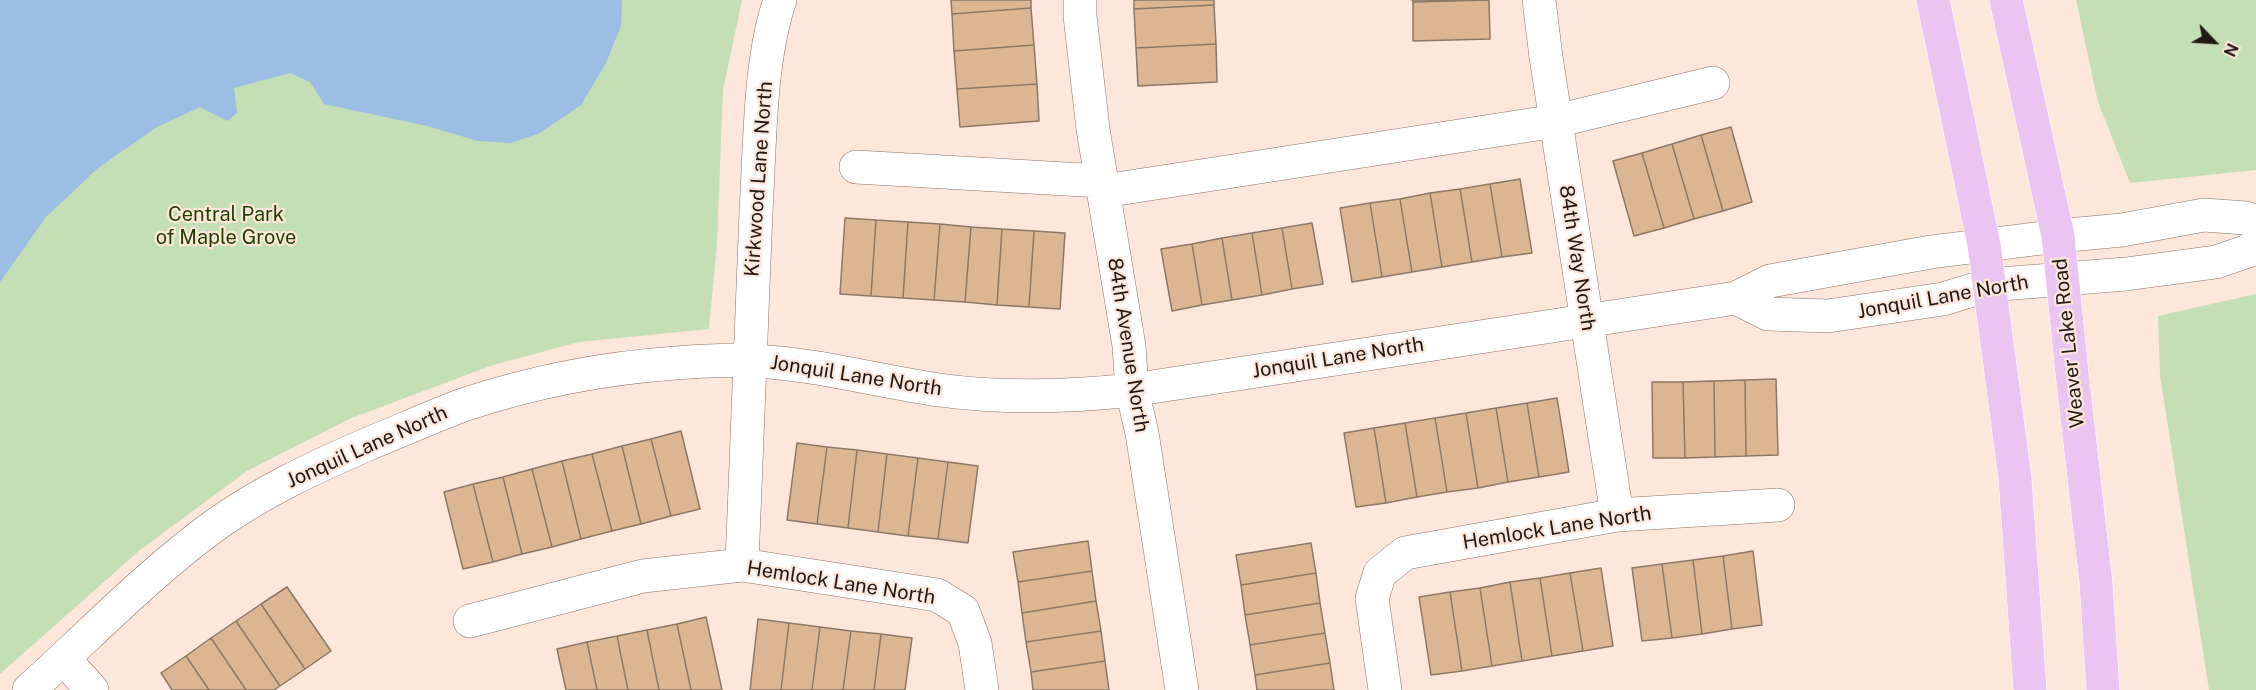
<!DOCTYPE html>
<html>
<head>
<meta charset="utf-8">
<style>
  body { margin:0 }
  #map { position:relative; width:2256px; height:690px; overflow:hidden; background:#fde6da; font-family:"Public Sans",sans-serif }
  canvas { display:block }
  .north { position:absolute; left:2184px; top:12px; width:60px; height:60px; -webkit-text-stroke:4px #fde6da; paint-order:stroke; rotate:115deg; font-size:16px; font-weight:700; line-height:24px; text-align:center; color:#231914 }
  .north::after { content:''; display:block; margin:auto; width:21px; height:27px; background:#231914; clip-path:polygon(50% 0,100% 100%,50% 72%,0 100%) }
</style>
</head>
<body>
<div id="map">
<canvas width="2256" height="690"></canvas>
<div class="north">N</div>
</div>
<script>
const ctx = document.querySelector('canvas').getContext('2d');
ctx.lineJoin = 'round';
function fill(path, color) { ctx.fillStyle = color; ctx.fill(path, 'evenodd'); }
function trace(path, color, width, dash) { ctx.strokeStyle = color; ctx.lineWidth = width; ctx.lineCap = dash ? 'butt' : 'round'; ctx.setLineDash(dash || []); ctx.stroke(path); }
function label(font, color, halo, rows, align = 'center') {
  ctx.font = font + ' "Public Sans",sans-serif'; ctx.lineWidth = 4.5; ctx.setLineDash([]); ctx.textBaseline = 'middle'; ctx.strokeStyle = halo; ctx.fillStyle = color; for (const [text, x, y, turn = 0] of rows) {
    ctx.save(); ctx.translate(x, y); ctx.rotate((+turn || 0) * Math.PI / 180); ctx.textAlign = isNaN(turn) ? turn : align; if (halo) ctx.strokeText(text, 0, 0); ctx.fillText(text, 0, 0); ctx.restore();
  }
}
fill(new Path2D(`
  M0,0H742L723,90L717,243L709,329L579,342L493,365L349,419L247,471L140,550L0,674Z
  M2076,0H2256V170L2130,183L2098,102Z
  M2256,294V690H2209L2160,375L2158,316Z`), '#c4deb5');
fill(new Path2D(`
  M0,0H622L621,26L606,63L581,105L538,134L510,143L478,141L427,126L324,104L310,82L290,73L234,88L237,113L227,121L200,107L157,127L98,168L46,217L0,282Z`), '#9cbee4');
const building = new Path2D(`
  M951,0H1031V8L952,14Z
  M1134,0H1214V5L1134,9Z
  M1412,0H1489L1413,2Z
  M1489,0L1490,39L1413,41V2Z
  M1214,5L1216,44L1136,48L1134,9Z
  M1031,8L1034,45L954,51L952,14Z
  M1216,44L1217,82L1138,86L1136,48Z
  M1034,45L1037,84L957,89L954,51Z
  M1037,84L1039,121L960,127L957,89Z
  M1731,127L1752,202L1723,211L1701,135Z
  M1701,135L1723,211L1694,219L1672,144Z
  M1672,144L1694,219L1664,228L1642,153Z
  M1642,153L1664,228L1634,236L1613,161Z
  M1520,179L1532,253L1502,257L1490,184Z
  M1490,184L1502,257L1472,262L1460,189Z
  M1460,189L1472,262L1442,267L1430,193Z
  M1430,193L1442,267L1412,272L1400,199Z
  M1400,199L1412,272L1382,277L1370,203Z
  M1370,203L1382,277L1352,282L1340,208Z
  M845,218L876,220L871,296L840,294Z
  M876,220L908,222L903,298L871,296Z
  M908,222L940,224L934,300L903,298Z
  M1312,223L1323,284L1292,289L1282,228Z
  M940,224L971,227L965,302L934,300Z
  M971,227L1002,229L997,305L965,302Z
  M1282,228L1292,289L1262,295L1252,233Z
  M1002,229L1034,231L1029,307L997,305Z
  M1034,231L1065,233L1060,309L1029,307Z
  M1252,233L1262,295L1232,300L1222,238Z
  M1222,238L1232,300L1202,305L1192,244Z
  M1192,244L1202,305L1172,311L1161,249Z
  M1776,379L1778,455L1746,456L1745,380Z
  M1745,380L1746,456L1715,457L1714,381Z
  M1714,381L1715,457L1685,458L1683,382Z
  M1652,382H1683L1685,458H1653Z
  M1557,398L1569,472L1539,477L1527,403Z
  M1527,403L1539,477L1508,482L1496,408Z
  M1496,408L1508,482L1478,488L1466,413Z
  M1466,413L1478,488L1447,492L1435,418Z
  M1435,418L1447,492L1417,497L1405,423Z
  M1405,423L1417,497L1386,503L1374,428Z
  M1374,428L1386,503L1356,507L1344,433Z
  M681,431L700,509L671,516L651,439Z
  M651,439L671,516L641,524L622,446Z
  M797,443L827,447L817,524L787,520Z
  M622,446L641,524L612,531L592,454Z
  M827,447L857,450L848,528L817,524Z
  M857,450L887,454L878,532L848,528Z
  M592,454L612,531L581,539L562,461Z
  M887,454L918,458L908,536L878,532Z
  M918,458L948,462L938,539L908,536Z
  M562,461L581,539L552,547L532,469Z
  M948,462L978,466L968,543L938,539Z
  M532,469L552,547L522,554L503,477Z
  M503,477L522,554L493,562L473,484Z
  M473,484L493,562L463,569L444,492Z
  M1088,541L1092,571L1018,582L1013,552Z
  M1311,543L1316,573L1241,585L1236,555Z
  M1753,551L1762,625L1732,629L1723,556Z
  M1723,556L1732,629L1702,634L1693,560Z
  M1693,560L1702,634L1672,638L1662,564Z
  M1662,564L1672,638L1642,641L1632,568Z
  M1601,568L1613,646L1583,651L1570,573Z
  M1092,571L1096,601L1022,613L1018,582Z
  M1316,573L1320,603L1245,615L1241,585Z
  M1570,573L1583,651L1552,656L1540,578Z
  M1540,578L1552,656L1522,661L1510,582Z
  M1510,582L1522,661L1492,666L1480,588Z
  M287,587L331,651L305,669L261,604Z
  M1480,588L1492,666L1462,671L1450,592Z
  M1450,592L1462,671L1431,675L1419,597Z
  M1096,601L1101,631L1026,642L1022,613Z
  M1320,603L1325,633L1250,645L1245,615Z
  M261,604L305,669L280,686L236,621Z
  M706,617L722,690H691L677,624Z
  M758,619L789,623L781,690H750Z
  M236,621L280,686L274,690H246L211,638Z
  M789,623L820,627L812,690H781Z
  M677,624L691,690H659L647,630Z
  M820,627L851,631L843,690H812Z
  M647,630L659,690H628L617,636Z
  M851,631L881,634L874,690H843Z
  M1101,631L1105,661L1031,672L1026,642Z
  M1325,633L1330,663L1255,675L1250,645Z
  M881,634L912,638L905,690H874Z
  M617,636L628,690H597L587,642Z
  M211,638L246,690H209L186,656Z
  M587,642L597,690H566L557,649Z
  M186,656L209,690H172L161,673Z
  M1105,661L1109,690H1033L1031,672Z
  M1330,663L1334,690H1257L1255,675Z`);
fill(building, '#dcb692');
trace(building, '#8c7866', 1.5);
const minor = new Path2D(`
  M1080,0V16L1093,129L1129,346L1132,390L1142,433L1182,690
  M1539,0L1546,57L1617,515
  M856,167L1101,181
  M1104,191L1556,121L1713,83
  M1736,298L1768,314L1828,316L1943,299L1989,285L2126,274L2216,262L2248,251L2256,244
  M742,565C746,447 751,329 756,212C760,147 759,61 780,0
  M470,621L643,576L742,565L937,595L963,611L975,643L982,690
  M64,659L92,690
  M29,690C90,635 147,575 214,526C261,492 315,467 368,444C400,431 431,417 463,405C532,382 604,368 676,363C702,361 729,359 754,361C817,364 877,381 939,390C1004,399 1067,397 1132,390L1736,298L1770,281L1931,252L2058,236L2122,230L2204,215L2246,218L2256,222
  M1385,690L1372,598L1380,573L1405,553L1617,515L1778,505`);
const major = new Path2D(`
  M1933,0L1984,245L2015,478L2030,690
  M2006,0L2058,236L2072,373L2096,583L2103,690`);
trace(minor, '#8a7164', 34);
trace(major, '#fff', 34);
trace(minor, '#fff', 33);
trace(major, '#ebc5f2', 33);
label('20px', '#231914', '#fde6da', [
  ["Kirkwood Lane North",759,179,-86],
  ["84th Way North",1577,258,81],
  ["Jonquil Lane North",1943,297,-10],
  ["Weaver Lake Road",2069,343,-96],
  ["84th Avenue North",1128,345,81],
  ["Jonquil Lane North",1338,358,-9],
  ["Jonquil Lane North",856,376,9],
  ["Jonquil Lane North",367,447,-24],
  ["Hemlock Lane North",1557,528,-9],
  ["Hemlock Lane North",841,583,9]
]);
label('20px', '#1f3f00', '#fde6da', [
  ["Central Park",226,215],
  ["of Maple Grove",226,238]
]);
</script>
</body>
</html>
